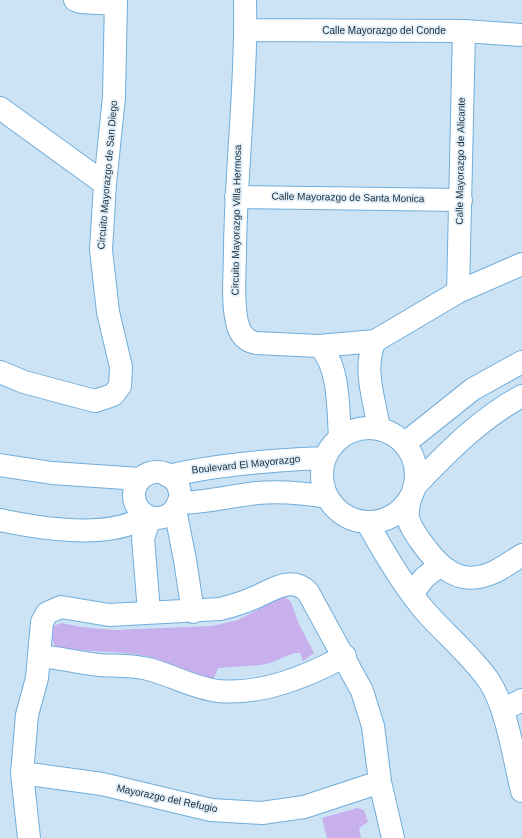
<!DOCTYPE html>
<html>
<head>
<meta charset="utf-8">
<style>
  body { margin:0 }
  canvas { display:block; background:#cbe3f5 }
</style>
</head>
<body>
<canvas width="522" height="838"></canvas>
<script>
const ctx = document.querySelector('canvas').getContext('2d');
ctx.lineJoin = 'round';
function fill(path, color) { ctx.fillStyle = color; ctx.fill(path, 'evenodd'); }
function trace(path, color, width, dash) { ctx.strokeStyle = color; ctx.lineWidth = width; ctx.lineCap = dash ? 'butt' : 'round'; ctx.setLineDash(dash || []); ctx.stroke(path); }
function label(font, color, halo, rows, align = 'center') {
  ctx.font = font + ' Arial,sans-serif'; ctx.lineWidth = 3.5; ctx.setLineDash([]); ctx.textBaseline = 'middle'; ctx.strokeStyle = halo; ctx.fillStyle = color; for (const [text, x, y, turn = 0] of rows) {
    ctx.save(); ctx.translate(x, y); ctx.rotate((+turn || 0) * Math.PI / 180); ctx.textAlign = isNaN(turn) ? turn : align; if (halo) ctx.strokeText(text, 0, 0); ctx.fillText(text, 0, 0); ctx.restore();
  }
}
fill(new Path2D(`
  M284,596L291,602L299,624L314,653L303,661L300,653H294L270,663L261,665L218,668L214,678C186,676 170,661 146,656C117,650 86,653 56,647C51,639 50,634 53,626L62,623L80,627L114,630L213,626L238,620Z
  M357,808L364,810L368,822L359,828L361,838H327L322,818Z`), '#c7b0ec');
const minor = new Path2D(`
  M75,0L81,2L116,4
  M245,0C247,83 236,166 235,249C235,272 232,301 237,322C239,333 245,341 256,343L319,346L375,341
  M246,30L464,31L522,35
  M0,108L105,184
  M236,197L461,200
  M458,292L464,31
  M319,346C340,365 338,411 340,437
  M0,372L24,382L95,401L113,395L120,386L121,367L108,312L101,250L105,184L114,97L116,0
  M322 475a47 47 0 1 1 94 0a47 47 0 1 1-94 0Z
  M379,429C375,401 362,368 375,341L458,292L522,264
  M404,444L473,389L522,362
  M0,465L52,473L140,479
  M134 495a23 23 0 1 1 46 0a23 23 0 1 1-46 0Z
  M168,476C219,464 273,460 325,458
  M414,487C447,453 479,419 522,396
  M411,496C409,503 407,510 408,517C409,525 415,533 419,539C433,559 451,582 478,577C494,575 509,563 522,555
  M178,503C205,503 230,496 257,493C281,491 304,493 327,497
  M175,509L185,560L193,612
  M0,520C42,529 109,540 147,516
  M367,522C384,553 402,584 425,611C446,635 471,655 489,681C507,708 514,759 522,791
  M412,594L424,578L439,566
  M149,612L143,538L150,518
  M40,656C60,658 80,663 100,665C116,666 133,665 148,669C172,675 193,688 218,691C262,695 306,677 345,656
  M503,710L522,700
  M22,773L102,784L211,810L262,813L304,807L380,782
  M29,838L22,773L27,715L37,678L42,622L47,613L61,607L109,615L220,609C232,606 245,602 256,597C272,590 292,575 308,592L362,691L373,726L380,782L393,838`);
trace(minor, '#71adda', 24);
trace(minor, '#fff', 22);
label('10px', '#132c3d', '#e2eef8', [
  ["Calle Mayorazgo del Conde",384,31],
  ["Calle Mayorazgo de Alicante",461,161,-89],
  ["Circuito Mayorazgo de San Diego",108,175,-85],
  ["Calle Mayorazgo de Santa Monica",348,198,1],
  ["Circuito Mayorazgo Villa Hermosa",237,220,-89],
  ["Boulevard El Mayorazgo",246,465,-6],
  ["Mayorazgo del Refugio",167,799,12]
]);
</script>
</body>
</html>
